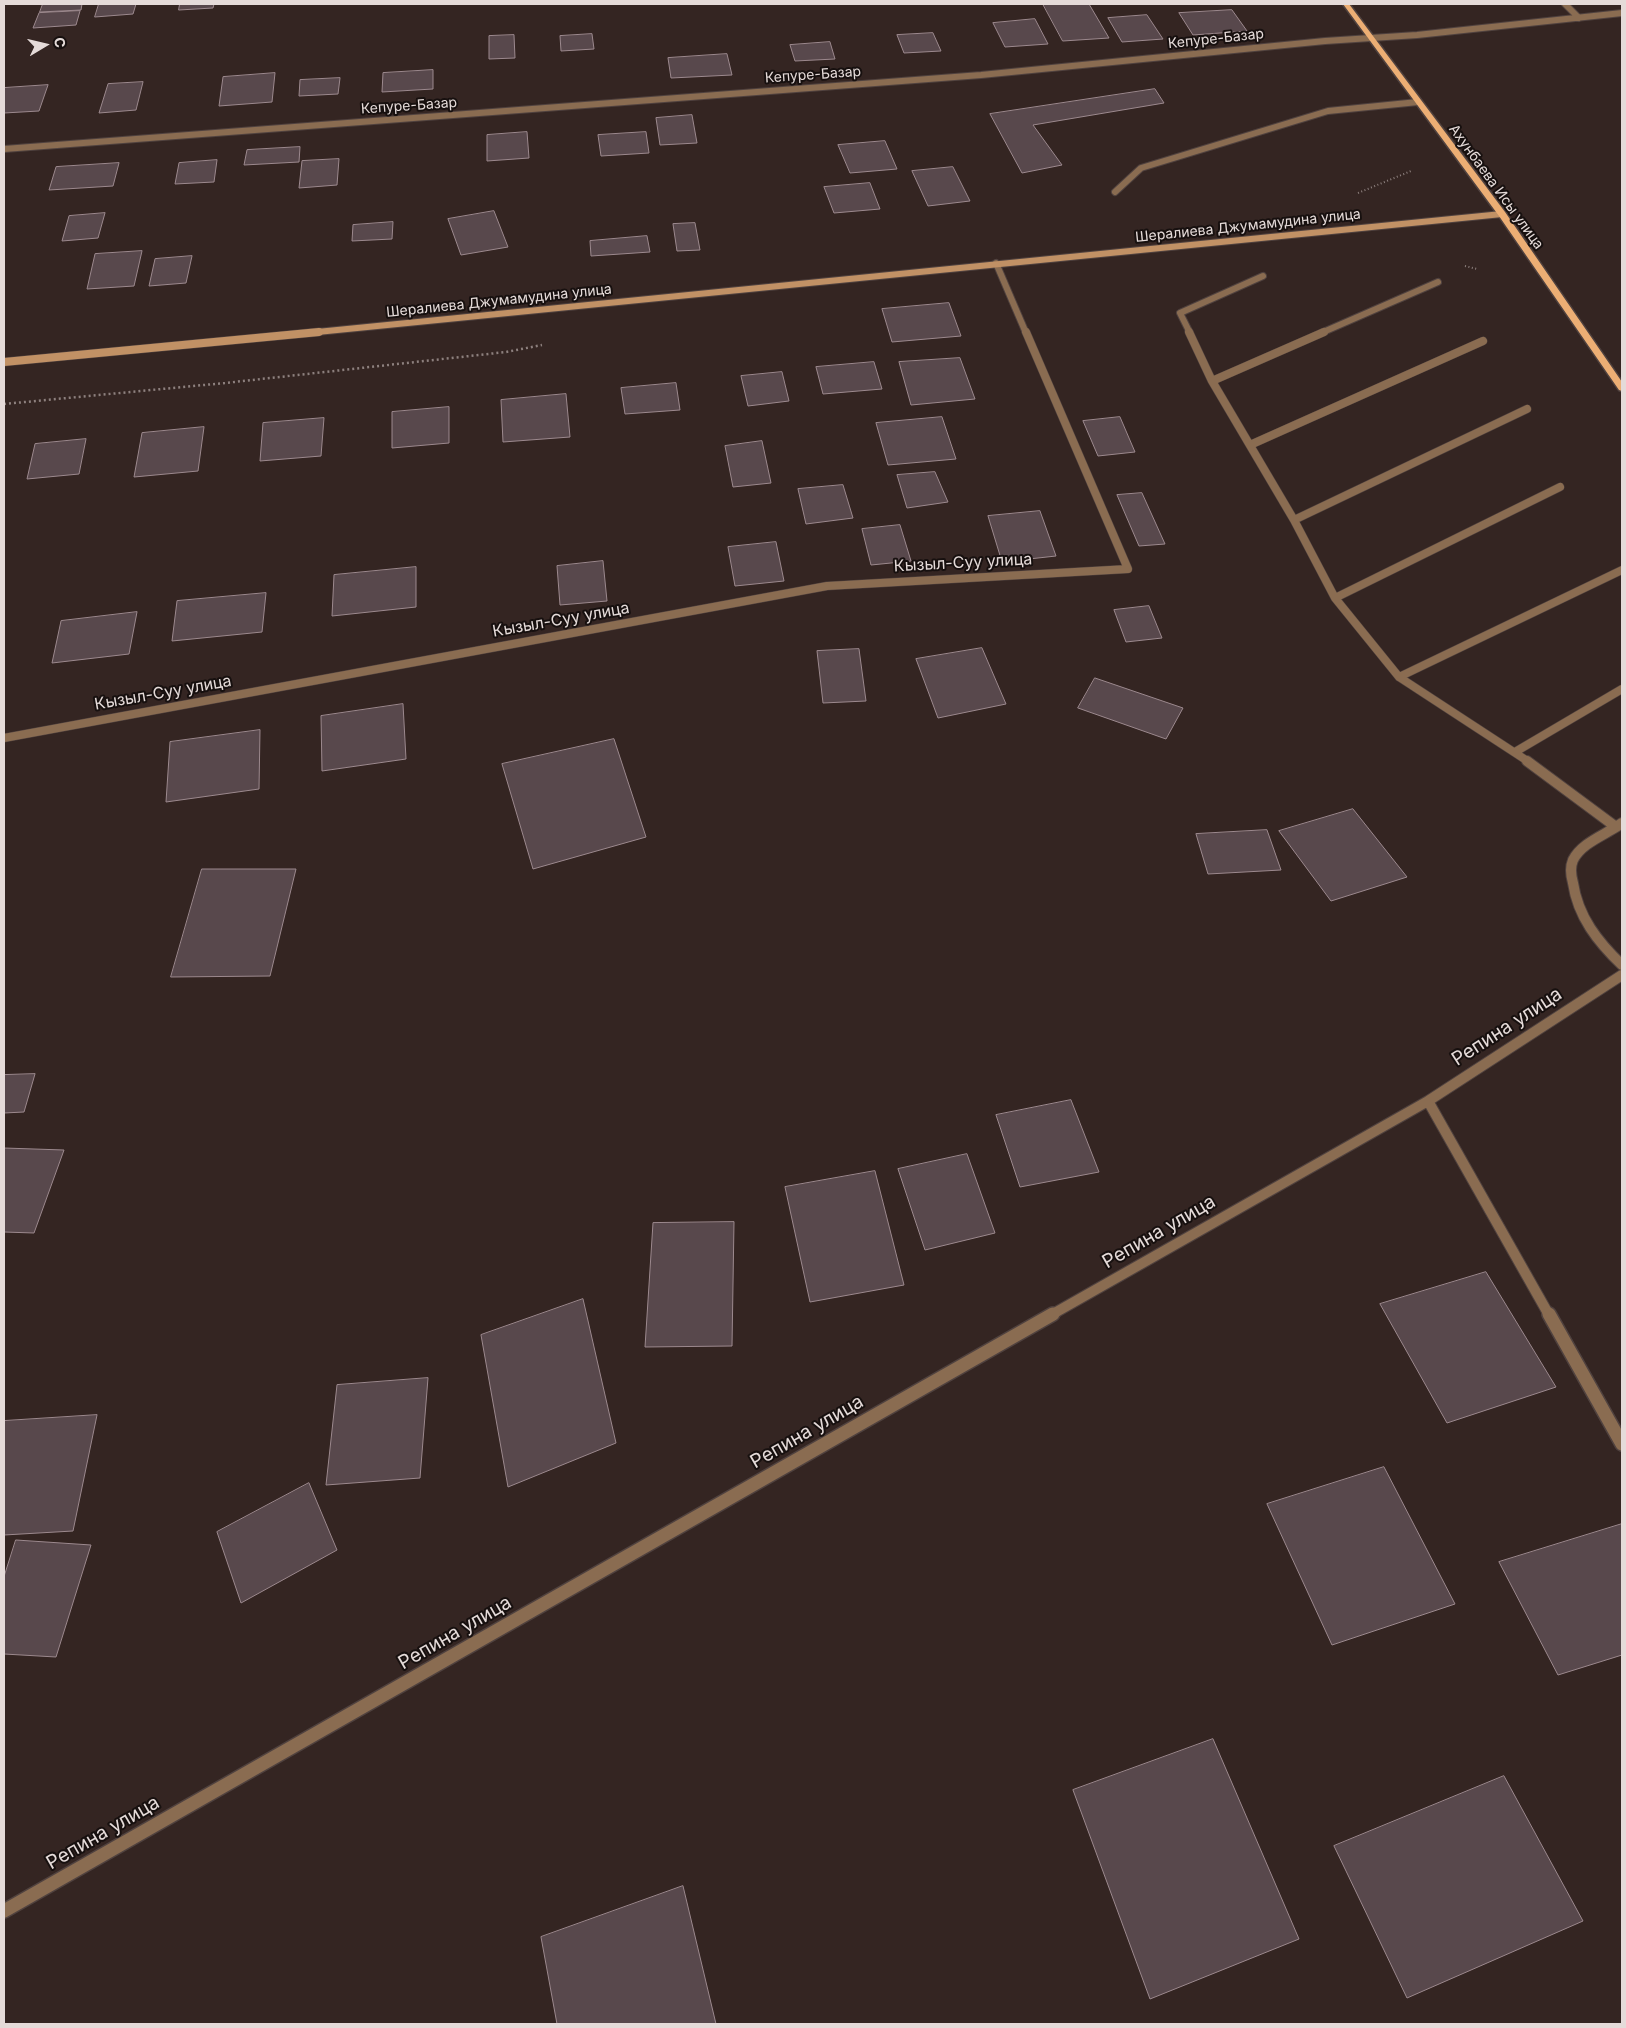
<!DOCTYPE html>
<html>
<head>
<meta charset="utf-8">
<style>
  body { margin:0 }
  #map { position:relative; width:1626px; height:2028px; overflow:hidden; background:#342522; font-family:Inter,sans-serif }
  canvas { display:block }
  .frame { position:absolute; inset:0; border:5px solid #e5dbd9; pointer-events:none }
  .north { position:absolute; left:20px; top:20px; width:50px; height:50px; -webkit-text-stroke:4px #17100f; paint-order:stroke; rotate:81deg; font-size:14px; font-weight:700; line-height:20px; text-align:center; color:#e5dbd9 }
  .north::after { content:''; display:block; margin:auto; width:18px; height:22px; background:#e5dbd9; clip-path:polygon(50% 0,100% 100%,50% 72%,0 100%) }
</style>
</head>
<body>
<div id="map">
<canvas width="1626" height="2028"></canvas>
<div class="frame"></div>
<div class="north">С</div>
</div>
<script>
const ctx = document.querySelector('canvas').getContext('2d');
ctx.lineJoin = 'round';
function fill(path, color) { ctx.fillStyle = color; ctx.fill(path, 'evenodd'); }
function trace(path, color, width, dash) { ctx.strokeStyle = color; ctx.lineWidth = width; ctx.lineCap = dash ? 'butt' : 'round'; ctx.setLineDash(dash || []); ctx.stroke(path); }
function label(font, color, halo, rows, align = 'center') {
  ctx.font = font + ' Inter,sans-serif'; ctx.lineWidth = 4; ctx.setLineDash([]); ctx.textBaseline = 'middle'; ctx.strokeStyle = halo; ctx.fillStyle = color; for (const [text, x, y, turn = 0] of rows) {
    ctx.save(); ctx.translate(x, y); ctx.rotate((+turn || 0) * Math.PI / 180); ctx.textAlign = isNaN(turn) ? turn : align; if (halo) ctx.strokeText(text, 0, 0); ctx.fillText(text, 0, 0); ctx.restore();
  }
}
const building = new Path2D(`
  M43,4H82L81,10L40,12Z
  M99,4H136L133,14L95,17Z
  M180,4H214L213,8L179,10Z
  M1043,4H1089L1109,38L1063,41Z
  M1232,10L1247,31L1193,35L1179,13Z
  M80,11L76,25L33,28L39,13Z
  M1147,15L1163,39L1122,42L1108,18Z
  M1035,19L1048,44L1005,47L993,23Z
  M933,33L941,51L904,53L897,35Z
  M592,34L594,49L561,51L560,36Z
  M514,35L515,58L489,59V36Z
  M830,42L835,59L795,61L790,45Z
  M727,54L732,75L671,78L668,58Z
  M433,70V89L382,92L383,73Z
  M275,73L272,102L219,106L223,77Z
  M340,78L338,94L299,96L300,80Z
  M143,82L136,110L99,113L108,84Z
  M48,85L39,111L4,113V88Z
  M1155,89L1164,103L1033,125L1062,165L1022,173L990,114Z
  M692,115L697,143L660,145L656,118Z
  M527,132L529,158L487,161V135Z
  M646,132L649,153L601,156L598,135Z
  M885,141L897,169L850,173L838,145Z
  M300,147L299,162L244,165L247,150Z
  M339,159L337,185L299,188L302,161Z
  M217,160L214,182L175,184L179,163Z
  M119,163L113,186L49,190L56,167Z
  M953,167L970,201L928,206L912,171Z
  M870,183L880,209L834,213L824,187Z
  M494,211L508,247L461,255L448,219Z
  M105,213L98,238L62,241L69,216Z
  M393,222L392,239L352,241L353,225Z
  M695,223L700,250L677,251L673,224Z
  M647,236L650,252L591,256L590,241Z
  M142,251L134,286L87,289L95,254Z
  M192,256L186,283L149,286L155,259Z
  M949,303L961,336L892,342L882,309Z
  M960,358L975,399L911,405L899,362Z
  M874,362L882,389L823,394L816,367Z
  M782,372L789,401L748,406L741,376Z
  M676,383L680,410L625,414L621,388Z
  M566,394L570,437L503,442L501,400Z
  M449,407V443L392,448V412Z
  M942,417L956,459L888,465L876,423Z
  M1120,417L1135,452L1098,456L1083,421Z
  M324,418L321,456L260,461L263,423Z
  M204,427L198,471L134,477L142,433Z
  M86,439L79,474L27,479L35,444Z
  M762,441L771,483L733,487L725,446Z
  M935,472L948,502L907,508L897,475Z
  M843,485L853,518L806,524L798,489Z
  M1142,493L1165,544L1139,546L1117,495Z
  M1040,511L1056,556L1002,562L988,516Z
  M900,525L911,561L871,565L862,529Z
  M776,542L784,581L735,586L728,547Z
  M603,561L607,601L560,605L557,566Z
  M416,567V607L332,616L334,575Z
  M266,593L262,632L172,641L177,601Z
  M1149,606L1162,638L1126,642L1114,610Z
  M137,612L129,654L52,663L61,621Z
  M982,648L1006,704L938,718L916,659Z
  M859,649L866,701L823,703L817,651Z
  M1095,678L1183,708L1166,739L1078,708Z
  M403,704L406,759L322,771L321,716Z
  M260,730L259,789L166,802L170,742Z
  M614,739L646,837L533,869L502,764Z
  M1353,809L1407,877L1331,901L1279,831Z
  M1267,830L1281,870L1208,874L1196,834Z
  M202,869H296L270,976L171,977Z
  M35,1074L24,1112L4,1113V1075Z
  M1071,1100L1099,1172L1020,1187L996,1115Z
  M4,1148L64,1150L34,1233L4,1232Z
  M967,1154L995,1233L925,1250L898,1169Z
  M875,1171L904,1285L810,1302L785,1187Z
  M734,1222L732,1346L645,1347L653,1223Z
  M1486,1272L1556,1387L1447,1423L1380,1304Z
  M583,1299L616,1443L508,1487L481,1335Z
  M428,1378L420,1478L326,1485L337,1385Z
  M97,1415L73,1531L4,1535V1421Z
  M1384,1467L1455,1604L1332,1645L1267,1504Z
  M309,1483L337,1550L241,1603L217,1532Z
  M1622,1524V1655L1558,1675L1499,1562Z
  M16,1540L91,1545L56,1657L4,1654V1577Z
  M1213,1739L1299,1939L1150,1999L1073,1790Z
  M1504,1776L1583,1921L1407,1998L1334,1846Z
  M683,1886L716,2024H557L541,1937Z`);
fill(building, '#58484c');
trace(building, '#9c898e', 1);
const laneFar2 = new Path2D(`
  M1115,192L1141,168L1328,111L1418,102
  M1190,333L1180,313L1263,276
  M1321,333L1438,282`);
const laneFar1 = new Path2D(`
  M1189,332L1212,381L1294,520L1335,598L1399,677L1529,762
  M1212,381L1324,332
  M1250,445L1483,341
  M1294,520L1527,409
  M1335,598L1560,487
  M1399,677L1622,570
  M1515,752L1622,689`);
const lane = new Path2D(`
  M1527,761L1616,827L1622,823
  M1616,827C1602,836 1581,844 1573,860C1570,867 1571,876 1573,883C1578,917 1598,942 1622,965`);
const streetFar3 = new Path2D(`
  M1565,4L1579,18
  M4,149L981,75L1325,41L1417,35L1622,13
  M996,263L1026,333`);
const streetFar2 = new Path2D(`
  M4,738L827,586L1128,569L1026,332`);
const streetFar1 = new Path2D(`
  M1428,1101L1549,1315
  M1051,1315L1428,1101L1622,975`);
const street = new Path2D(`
  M1549,1314L1622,1444
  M4,1911L1053,1314`);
const secondaryFar1 = new Path2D(`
  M307,333L1502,214`);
const secondary = new Path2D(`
  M4,362L319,332`);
const primary = new Path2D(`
  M1343,4H1349L1505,212L1622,382V391L1619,390L1499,216Z`);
trace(laneFar2, '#50423f', 8);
trace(laneFar1, '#50423f', 9);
trace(lane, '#50423f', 12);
trace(streetFar3, '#50423f', 8);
trace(streetFar2, '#50423f', 9);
trace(streetFar1, '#50423f', 12);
trace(street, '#50423f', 16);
trace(secondaryFar1, '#50423f', 8);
trace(secondary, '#50423f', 9);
trace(primary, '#50423f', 3);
trace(new Path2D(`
  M1358,193L1411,171
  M1465,266L1477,269`), '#8d807e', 2, [1, 2.5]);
trace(new Path2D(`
  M4,404L225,383L506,352L542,345`), '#8d807e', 2.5, [2, 3]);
trace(laneFar2, '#8a6c51', 6);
trace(laneFar1, '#8a6c51', 8);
trace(lane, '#8a6c51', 10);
trace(streetFar3, '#8a6c51', 6);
trace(streetFar2, '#8a6c51', 8);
trace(streetFar1, '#8a6c51', 10);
trace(street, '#8a6c51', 13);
trace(secondaryFar1, '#c19165', 6);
trace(secondary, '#c19165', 8);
fill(primary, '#ecae74');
label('14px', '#e5dbd9', '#17100f', [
  ["Кепуре-Базар",1216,39,-6],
  ["Кепуре-Базар",813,75,-4],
  ["Кепуре-Базар",409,106,-4],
  ["Ахунбаева Исы улица",1496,187,54],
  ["Шералиева Джумамудина улица",1248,226,-6],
  ["Шералиева Джумамудина улица",499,301,-6]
]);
label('16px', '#e5dbd9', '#17100f', [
  ["Кызыл-Суу улица",963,563,-3],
  ["Кызыл-Суу улица",561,620,-10],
  ["Кызыл-Суу улица",163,693,-10]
]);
label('19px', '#e5dbd9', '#17100f', [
  ["Репина улица",1507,1027,-33],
  ["Репина улица",1159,1232,-30],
  ["Репина улица",807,1432,-30],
  ["Репина улица",455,1633,-30],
  ["Репина улица",103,1833,-30]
]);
</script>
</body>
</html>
